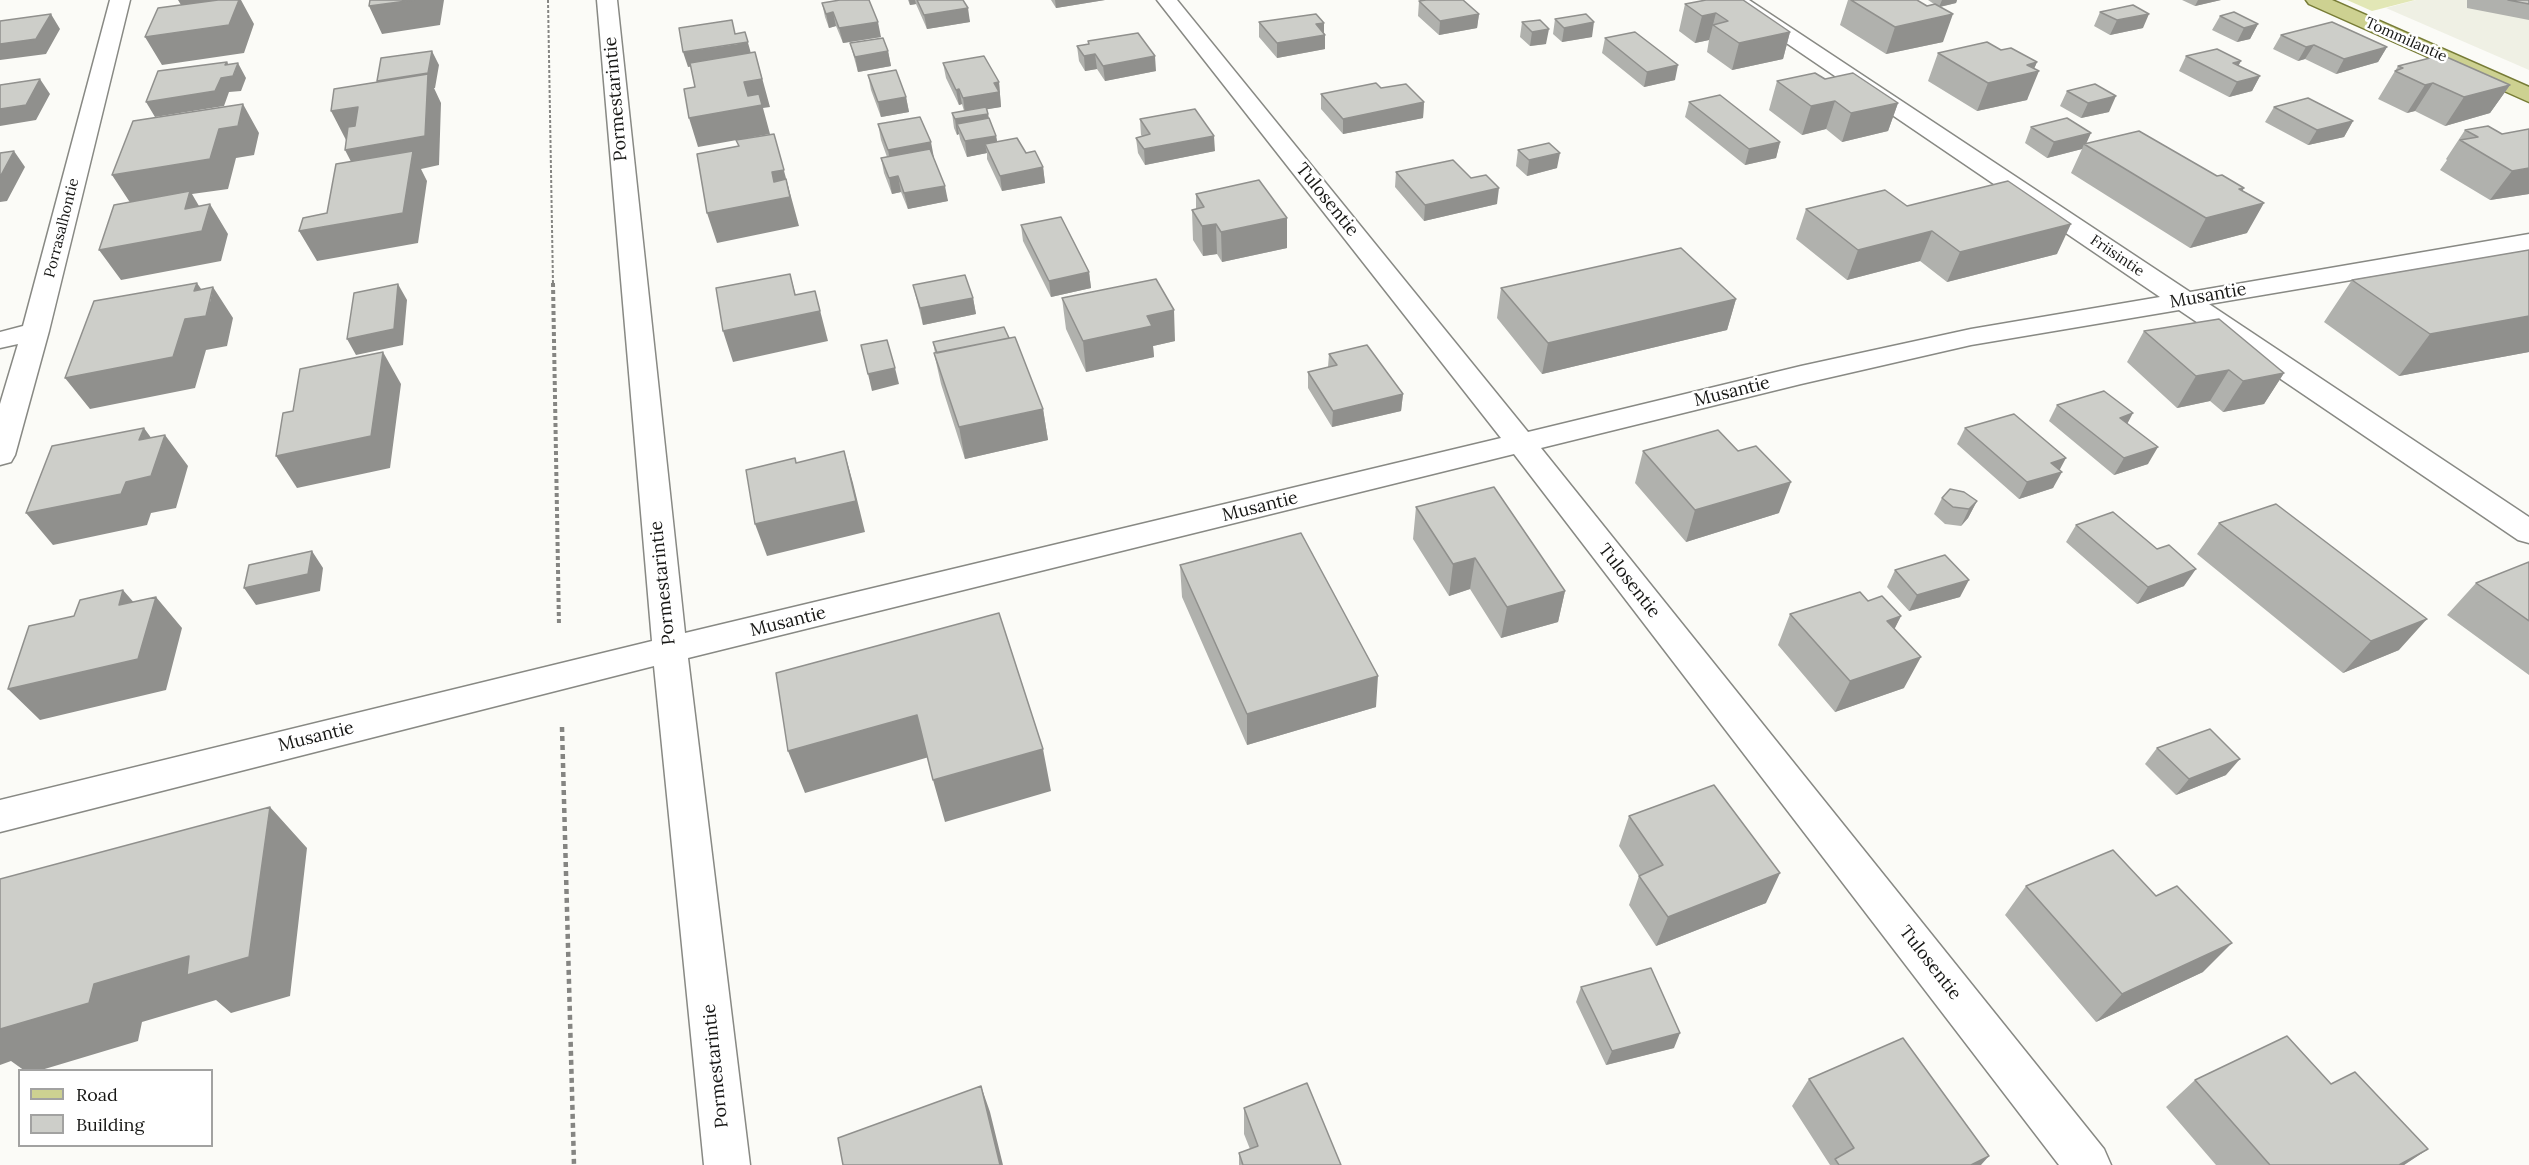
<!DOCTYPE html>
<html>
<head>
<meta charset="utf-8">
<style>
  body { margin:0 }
  #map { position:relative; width:2529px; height:1165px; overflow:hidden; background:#fbfbf7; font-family:Lora,serif }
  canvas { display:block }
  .legend { position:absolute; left:18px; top:1069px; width:195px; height:78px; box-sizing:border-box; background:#fff; border:2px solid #a2a2a1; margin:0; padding:8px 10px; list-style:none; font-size:18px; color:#171715 }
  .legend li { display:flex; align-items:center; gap:12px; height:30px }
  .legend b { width:30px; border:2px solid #a2a2a1 }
</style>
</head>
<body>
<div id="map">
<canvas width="2529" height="1165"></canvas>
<ul class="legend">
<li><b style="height:8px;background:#cdd191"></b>Road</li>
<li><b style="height:16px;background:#cdcec9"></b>Building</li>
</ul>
</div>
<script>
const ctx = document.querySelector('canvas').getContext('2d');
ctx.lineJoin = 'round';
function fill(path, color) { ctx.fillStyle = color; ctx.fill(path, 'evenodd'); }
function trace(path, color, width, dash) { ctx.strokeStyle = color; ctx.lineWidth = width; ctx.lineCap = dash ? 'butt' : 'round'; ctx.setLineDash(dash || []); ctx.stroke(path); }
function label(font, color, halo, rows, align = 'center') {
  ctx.font = font + ' Lora,serif'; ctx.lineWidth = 5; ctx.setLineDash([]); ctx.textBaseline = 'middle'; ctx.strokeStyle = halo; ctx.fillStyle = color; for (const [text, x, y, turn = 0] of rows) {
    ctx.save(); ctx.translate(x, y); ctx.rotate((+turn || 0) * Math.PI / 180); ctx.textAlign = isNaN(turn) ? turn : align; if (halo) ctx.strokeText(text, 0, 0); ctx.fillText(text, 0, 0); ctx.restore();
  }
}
fill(new Path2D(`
  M2416,0H2505L2529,5V70L2386,8Z`), '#eff0e4');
fill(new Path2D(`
  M2347,0H2415L2372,11Z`), '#e2e7b6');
const minor = new Path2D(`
  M110,0H130L49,331L15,455L11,462L0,465V404L18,344L0,348V332L23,326Z
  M597,0H617L685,633L1501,438L1157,0H1177L1528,432L1801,366L1971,329L2160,297L1729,4L1726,0H1749L2190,292L2529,234V250L2209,304L2529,517V543L2518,540L2179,310L1971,345L1801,384L1541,448L2104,1149L2111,1165H2059L1514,454L688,658L750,1165H704L654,666L0,832V800L652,641Z`);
const major = new Path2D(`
  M2306,0H2332L2529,87V102L2309,4Z`);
trace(minor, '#888984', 3);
trace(major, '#777c36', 3);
trace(new Path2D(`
  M548,0L553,284`), '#858582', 2, [3, 2]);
trace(new Path2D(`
  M553,283L559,626`), '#858582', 4, [4, 3]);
trace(new Path2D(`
  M562,727L574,1165`), '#858582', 4.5, [5, 4]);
fill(minor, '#fff');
fill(major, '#cdd191');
fill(new Path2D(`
  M908,0H963L970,22L927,29L916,4L910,5Z
  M1051,0H1105L1056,8Z
  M1848,0H1917L1927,6L1934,4L1928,0H1957L1956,3L1940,7L1943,42L1886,54L1840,25Z
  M2182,0H2221L2195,6Z
  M2467,0H2529V20L2467,8Z
  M1419,1L1479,14L1477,28L1439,35L1418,16Z
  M822,3L881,37L843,43L836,26L829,28L825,17Z
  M1685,4L1790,32L1783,59L1732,70L1707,52L1709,40L1695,43L1679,31Z
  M2100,12L2143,28L2110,35L2094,26Z
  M2220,16L2258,24L2250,39L2237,42L2212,30Z
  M1555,19L1592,37L1562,42L1553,34Z
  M1259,22L1324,23V33L1325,35V49L1277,58L1259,37Z
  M1522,22L1546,44L1530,46L1520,37Z
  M2281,35L2387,47L2378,62L2336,74L2305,59L2298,61L2273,49Z
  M1605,38L1675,80L1644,87L1602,53Z
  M1088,41L1156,71L1105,81L1097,69L1085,71L1079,61L1077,46L1088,44Z
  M850,43L888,51L891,66L858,72Z
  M2001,50L2037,62L2034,69L2027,100L1977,111L1928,81L1938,53Z
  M2186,56L2239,66L2260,76L2252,91L2229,97L2179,71Z
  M943,63L999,82L1001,107L987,109L989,118L996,136L997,141L1026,153L1043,167L1045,183L1002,191L987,159V153L967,157L960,139L959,134L957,135L954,128L952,113L964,111L962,104L959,105L946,78Z
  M2398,66L2510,85L2490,113L2445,126L2415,111L2407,113L2378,99Z
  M868,75L906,97L909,112L881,117L871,90Z
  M1825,79L1898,103L1888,131L1842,142L1826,129L1802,135L1769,110L1777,81Z
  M1381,88L1424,102L1423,118L1343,134L1321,109V94Z
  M2067,91L2109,112L2081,118L2060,106Z
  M1689,102L1780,142L1776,158L1745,165L1685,117Z
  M2274,107L2353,121L2344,137L2308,145L2265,122Z
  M1140,119L1215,151L1145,165L1138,153L1136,138L1142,136L1141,135Z
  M878,124L933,158L948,201L908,209L901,192L892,194L884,173L881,158L887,157L881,140Z
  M2488,126L2529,194L2490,200L2440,170L2447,160L2446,159L2465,130Z
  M2031,127L2087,143L2242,191L2247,233L2190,248L2071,173L2082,149L2047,158L2025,143Z
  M1518,150L1557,168L1527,176L1516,166Z
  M1396,172L1471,178L1497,204L1424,221L1395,187Z
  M1196,194L1287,248L1222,262L1217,254L1203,256L1193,240L1192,210L1196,209Z
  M1907,206L2057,254L1947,282L1920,261L1847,280L1796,239L1806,209Z
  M1021,225L1089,272L1091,288L1051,297L1023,241Z
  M2529,250V352L2399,376L2324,322L2352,280Z
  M913,285L973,298L976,314L923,325Z
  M1501,288L1736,299L1727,330L1542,374L1497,318Z
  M1062,298L1175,341L1153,346L1154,357L1086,372L1066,329Z
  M2144,331L2284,373L2264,404L2223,412L2210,401L2177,408L2127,362Z
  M1009,338L1043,409L1048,440L965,459L941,384L934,353H935L933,342Z
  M1329,354L1403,394L1401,411L1332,427L1308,388V372L1328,367Z
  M2057,405L2127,423L2148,464L2114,475L2049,421Z
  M1965,428L2060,470L2053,488L2019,499L1957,444Z
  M1643,451L1779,513L1686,542L1635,483Z
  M1942,498L1977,501L1968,518L1961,526L1945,524L1934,514Z
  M1416,507L1565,591L1558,622L1501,638L1470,589L1449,596L1413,539Z
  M2219,523L2399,650L2343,673L2197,554Z
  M2076,525L2157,549L2184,586L2137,604L2066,542Z
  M2529,562V675L2447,615L2476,583Z
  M1180,565L1376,707L1247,745L1182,597Z
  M1895,570L1960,597L1909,611L1887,587Z
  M1868,601L1901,616L1894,629L1904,688L1835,712L1778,645L1790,614Z
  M2157,748L2226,775L2176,795L2145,764Z
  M1629,816L1766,903L1656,946L1629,905L1639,876L1619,846Z
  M2026,886L2203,972L2096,1022L2005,915Z
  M1581,987L1674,1048L1606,1065L1576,1002Z
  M1809,1079L1981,1165H1830L1792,1106Z
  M2195,1080L2331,1084L2428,1149L2404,1165H2216L2166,1107Z
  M1244,1108L1341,1165H1239V1153L1250,1149L1244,1134Z`), '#b0b1ad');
fill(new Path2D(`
  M178,0H221L181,5Z
  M239,0H241L254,24L244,53L162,65L145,37Z
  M414,0H444L440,25L382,34L369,6Z
  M909,0H915L916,4L910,5Z
  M1055,0H1105L1056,8Z
  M1942,0H1957L1956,3L1939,7Z
  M2198,0H2221L2195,6Z
  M968,8L970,22L927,29L924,15Z
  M833,12L836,26L829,28L826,14Z
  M1716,13L1709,40L1695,43L1702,16Z
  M51,14L60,29L46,54L0,60V44Z
  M1479,14L1477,28L1439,35L1440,21Z
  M1953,14L1943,42L1886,54L1895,27Z
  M2149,14L2143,28L2110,35L2117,20Z
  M878,22L881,37L843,43L839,28Z
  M1594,22L1592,37L1562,42L1564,28Z
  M1324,23V35H1325V49L1277,58V43L1316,24Z
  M2258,24L2250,39L2237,42L2244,28Z
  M1549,29L1546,44L1530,46L1532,32Z
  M745,32L752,57L688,67L683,52L738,44Z
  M1790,32L1783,59L1732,70L1739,43Z
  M2314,45L2305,59L2298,61L2306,47Z
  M2387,47L2378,62L2336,74L2344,59Z
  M432,51L439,65L435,88H434L441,103L439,165L421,169L427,181L418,243L317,261L299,231L403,213L360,179L345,150L384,96L377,81Z
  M888,51L891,66L858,72L855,57Z
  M755,52L770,107L763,108L770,134L698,147L689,118L744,82Z
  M1095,54L1097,69L1085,71L1084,56Z
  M1155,56L1156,71L1105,81L1103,66Z
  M2241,61L2233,76V63Z
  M227,62L234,74L238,63L246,78L241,91L229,92L224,106L155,117L146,102L225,65Z
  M2037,62L2032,73L2039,71L2027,100L1977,111L1988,83L2027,65Z
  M1678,65L1675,80L1644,87L1647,72Z
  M2260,76L2252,91L2229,97L2237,82Z
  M40,79L50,94L36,120L0,126V109Z
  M999,82L1001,107L965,113L963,98L994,83Z
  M2433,83L2415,111L2407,113L2425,85Z
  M2510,85L2490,113L2445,126L2464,97Z
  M959,89L962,104L959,105L956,90Z
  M2116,96L2109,112L2081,118L2088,103Z
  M906,97L909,112L881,117L878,102Z
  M1835,101L1826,129L1802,135L1811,106Z
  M1424,102L1423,118L1343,134V119Z
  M1898,103L1888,131L1842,142L1851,113Z
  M243,104L259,133L254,155L236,158L228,189L192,194L206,218L210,204L228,234L221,261L121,280L99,250L131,204L112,175L219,129Z
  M358,107L372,135L346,140L331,111Z
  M988,114L990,129L957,124L959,134L957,135L955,119Z
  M2353,121L2344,137L2308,145L2317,130Z
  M2091,133L2086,144H2084L2082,149L2047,158L2054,142Z
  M774,134L799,226L717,243L707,213L772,172Z
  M996,136L999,151L985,144L987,153L967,157L965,141Z
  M1214,136L1215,151L1145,165L1144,149Z
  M931,142L934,158L891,166L888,150Z
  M1780,142L1776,158L1745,165L1749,149Z
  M14,151L25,167L7,201L0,202V177Z
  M1560,153L1557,168L1527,176L1529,160Z
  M1043,167L1045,183L1002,191L1000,176Z
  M2529,168V194L2490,200L2512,171Z
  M898,176L901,192L892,194L889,178Z
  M945,186L948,201L908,209L904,193Z
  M1499,188L1497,204L1424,221L1425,205Z
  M2244,188L2230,212L2264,203L2247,233L2190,248L2206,218L2239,189Z
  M1287,218V248L1222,262L1221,232Z
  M1216,224L1217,254L1203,256L1202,226Z
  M2071,224L2057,254L1947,282L1960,252Z
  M1932,231L1920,261L1847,280L1858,250Z
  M1089,272L1091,288L1051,297L1049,281Z
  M790,274L798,304L815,291L828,341L733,362L723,331Z
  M197,283L210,302L213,287L233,318L227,346L206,350L195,388L90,409L65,378Z
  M398,284L407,300L403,345L356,355L347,339Z
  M973,298L976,314L923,325L920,308Z
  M1736,299L1727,330L1542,374L1548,343Z
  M1174,310L1175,341L1153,346L1154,357L1086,372L1083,341L1147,316Z
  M2529,316V352L2399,376L2430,334Z
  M383,352L401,384L390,468L297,488L276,456Z
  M895,368L899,384L872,391L868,374Z
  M2229,370L2210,401L2177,408L2196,376Z
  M2284,373L2264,404L2223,412L2243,381Z
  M1403,394L1401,411L1332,427L1333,411Z
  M1043,409L1048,440L965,459L959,427Z
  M2133,413L2124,430L2120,418Z
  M144,428L160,450L165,435L188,466L176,508L151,513L147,525L53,545L26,513L139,440Z
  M2158,447L2148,464L2114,475L2124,458Z
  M844,451L853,483L865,532L767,556L755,524Z
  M2066,458L2058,473L2062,472L2053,488L2019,499L2027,482L2051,463Z
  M1791,482L1779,513L1686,542L1695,510Z
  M1977,501L1968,518L1961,526L1969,509Z
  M312,551L323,568L320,591L256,605L244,588Z
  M1475,558L1470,589L1449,596L1453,564Z
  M2196,569L2184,586L2137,604L2148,587Z
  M1969,580L1960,597L1909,611L1917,595Z
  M123,590L149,620L156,597L182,628L166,690L40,720L8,689L119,605Z
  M1565,591L1558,622L1501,638L1507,607Z
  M1901,616L1885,648L1887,621Z
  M2427,619L2399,650L2343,673L2371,641Z
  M1921,657L1904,688L1835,712L1850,681Z
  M1378,676L1376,707L1247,745V714Z
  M917,715L929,757L805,793L788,751Z
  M1043,749L1051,791L945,822L933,780Z
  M2240,759L2226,775L2176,795L2189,779Z
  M270,807L307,848L290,996L231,1013L216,1000L142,1022L138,1041L38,1071H25L11,1061L0,1065V1029L94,984Z
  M1780,873L1766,903L1656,946L1668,917Z
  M2232,943L2203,972L2096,1022L2122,994Z
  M1680,1033L1674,1048L1606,1065L1612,1051Z
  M981,1086L990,1112L1003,1165H1000Z
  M2428,1149L2404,1165H2399Z
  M1989,1156L1981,1165H1971Z`), '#90908d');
const building = new Path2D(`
  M218,0H239L229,25L145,37L158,8Z
  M370,0H414L369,6Z
  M840,0H869L878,22L839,28L833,12L826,14L822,3Z
  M917,0H963L968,8L924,15Z
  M1426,0H1463L1479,14L1440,21L1419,1Z
  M1706,0H1743L1790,32L1739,43L1713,25L1728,21L1716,13L1702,16L1685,4Z
  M1851,0H1917L1927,6L1935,4L1953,14L1895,27Z
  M2508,0H2529V4Z
  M2133,5L2149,14L2117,20L2100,12Z
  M2234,12L2258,24L2244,28L2220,16Z
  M51,14L36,39L0,44V21Z
  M1316,14L1324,23L1316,24L1325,35L1277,43L1259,22Z
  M1586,14L1594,22L1564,28L1555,19Z
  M732,20L735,34L745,32L748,42L683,52L679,28Z
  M1540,20L1549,29L1532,32L1522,22Z
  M2332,22L2387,47L2344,59L2314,45L2306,47L2281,35Z
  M1635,32L1678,65L1647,72L1605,38Z
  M1138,33L1155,56L1103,66L1095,54L1084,56L1077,46L1089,44L1088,41Z
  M883,38L888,51L855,57L850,43Z
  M1987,42L2001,50L2011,48L2037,62L2027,65L2039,71L1988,83L1938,53Z
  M2217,49L2241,61L2233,63L2260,76L2237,82L2186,56Z
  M432,51L428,73L377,81L381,58Z
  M755,52L762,79L744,82L748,96L759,94L762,105L689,118L684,89L695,87L690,63Z
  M2442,55L2510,85L2464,97L2433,83L2425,85L2395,71L2403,68L2398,66Z
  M984,56L999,82L994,83L999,92L963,98L959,89L956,90L943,63Z
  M227,62L225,65L238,63L233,76L221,78L215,91L146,102L158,71Z
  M896,70L906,97L878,102L868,75Z
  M1815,73L1825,79L1853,73L1898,103L1851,113L1835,101L1811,106L1777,81Z
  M428,74L425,136L345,150L348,127L355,126L358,107L331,111L334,89Z
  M40,79L26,105L0,109V85Z
  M1376,83L1381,88L1406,84L1424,102L1343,119L1321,94Z
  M2095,84L2116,96L2088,103L2067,91Z
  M1720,95L1780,142L1749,149L1689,102Z
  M2308,98L2353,121L2317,130L2274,107Z
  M243,104L238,126L219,129L210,159L112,175L133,121Z
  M986,107L988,114L955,119L952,113Z
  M1195,109L1214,136L1144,149L1136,138L1150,134L1140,119Z
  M920,117L931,142L888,150L878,124Z
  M989,118L996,136L965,141L957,124Z
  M2067,118L2091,133L2054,142L2031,127Z
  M2488,126L2502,134L2529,129V168L2512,171L2460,140L2478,137L2465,130Z
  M2139,131L2217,176L2222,175L2244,188L2239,189L2264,203L2206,218L2084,144Z
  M774,134L784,170L772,172L774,182L786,179L790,197L707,213L697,154L739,146L736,140Z
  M1017,138L1026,153L1035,151L1043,167L1000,176L985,144Z
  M1549,143L1560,153L1529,160L1518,150Z
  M930,149L945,186L904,193L898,176L889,178L881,158Z
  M14,151L0,177V153Z
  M413,151L403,213L299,231L303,218L327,213L336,164Z
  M1453,160L1471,178L1486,175L1499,188L1425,205L1396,172Z
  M1259,180L1287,218L1221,232L1216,224L1202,226L1192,210L1204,207L1196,194Z
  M2008,181L2071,224L1960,252L1932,231L1858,250L1806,209L1885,190L1907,206Z
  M190,191L185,209L210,204L202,231L99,250L114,205Z
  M1061,217L1089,272L1049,281L1021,225Z
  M1681,248L1736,299L1548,343L1501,288Z
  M2529,250V316L2430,334L2352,280Z
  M790,274L795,295L815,291L820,311L723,331L716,288Z
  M965,275L973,298L920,308L913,285Z
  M1156,279L1174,310L1147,316L1152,326L1083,341L1062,298Z
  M197,283L194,291L213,287L206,316L185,319L173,357L65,378L94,301Z
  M398,284L394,329L347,339L354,293Z
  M2219,319L2284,373L2243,381L2229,370L2196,376L2144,331Z
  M1004,327L1009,338L937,353L933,342Z
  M1015,337L1043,409L959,427L934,353Z
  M887,340L895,368L868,374L861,345Z
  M1367,345L1403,394L1333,411L1308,372L1337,365L1329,354Z
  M383,352L371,436L276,456L283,413L293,411L300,369Z
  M2104,391L2133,413L2120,418L2158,447L2124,458L2057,405Z
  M2014,414L2066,458L2051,463L2062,472L2027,482L1965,428Z
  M144,428L139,440L165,435L151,476L126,482L121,494L26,513L52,446Z
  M1718,430L1738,451L1756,446L1791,482L1695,510L1643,451Z
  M844,451L856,501L755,524L746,470L795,458L796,463Z
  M1494,487L1565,591L1507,607L1475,558L1453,564L1416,507Z
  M1950,489L1964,492L1977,501L1969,509L1953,507L1942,498Z
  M2276,504L2427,619L2371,641L2219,523Z
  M2113,512L2157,549L2169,545L2196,569L2148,587L2076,525Z
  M1301,533L1378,676L1247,714L1180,565Z
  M312,551L308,574L244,588L249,565Z
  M1945,555L1969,580L1917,595L1895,570Z
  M2529,562V621L2476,583Z
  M123,590L119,605L156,597L138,659L8,689L29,626L74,616L80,600Z
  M1860,592L1868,601L1882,596L1901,616L1887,621L1921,657L1850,681L1790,614Z
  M999,613L1043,749L933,780L917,715L788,751L776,673Z
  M2210,729L2240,759L2189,779L2157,748Z
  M1714,785L1780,873L1668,917L1639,876L1663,865L1629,816Z
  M270,807L249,957L187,975L189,956L94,984L89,1003L0,1029V879Z
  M2113,850L2156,896L2177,886L2232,943L2122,994L2026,886Z
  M1651,968L1680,1033L1612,1051L1581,987Z
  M2287,1036L2331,1084L2355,1072L2428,1149L2399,1165H2270L2195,1080Z
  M1903,1038L1989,1156L1971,1165H1839L1835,1159L1854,1148L1809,1079Z
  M1307,1083L1341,1165H1243L1239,1153L1258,1146L1244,1108Z
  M981,1086L1000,1165H843L838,1138Z`);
fill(building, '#cdcec9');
trace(building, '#90908d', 1.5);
label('15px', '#171715', '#fff', [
  ["Tommilantie",2406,40,24],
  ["Porrasalhontie",62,228,-76],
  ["Friisintie",2117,256,34]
]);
label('18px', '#171715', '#fff', [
  ["Pormestarintie",616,99,-95],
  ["Tulosentie",1327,200,51],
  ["Musantie",2208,296,-10],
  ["Musantie",1732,392,-14],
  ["Musantie",1260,507,-14],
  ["Tulosentie",1629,581,52],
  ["Pormestarintie",663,583,-96],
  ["Musantie",788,622,-14],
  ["Musantie",316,737,-14],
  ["Tulosentie",1930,963,52],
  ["Pormestarintie",716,1066,-96]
]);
</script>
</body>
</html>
